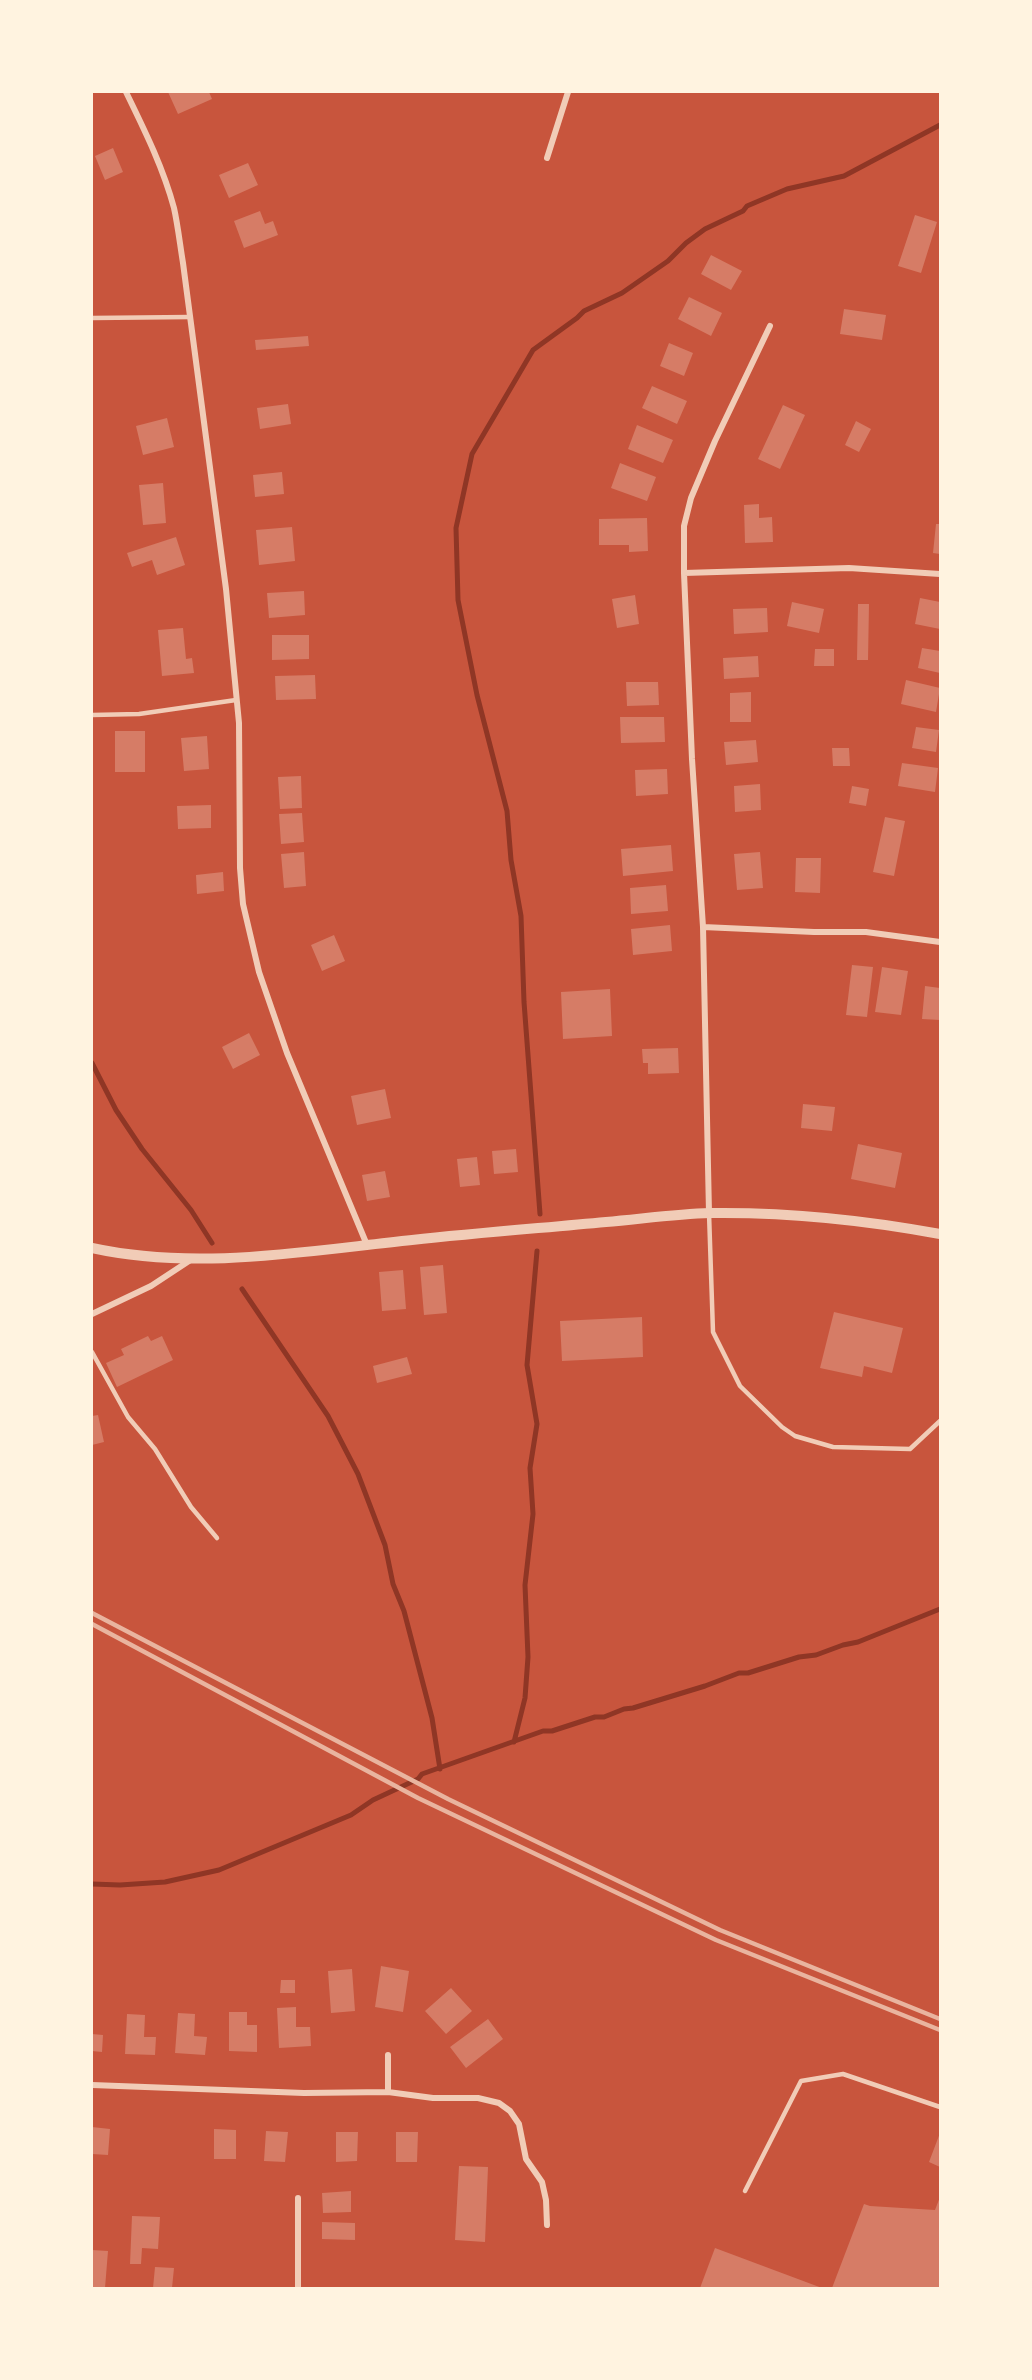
<!DOCTYPE html>
<html>
<head>
<meta charset="utf-8">
<style>
  body { margin:0 }
  #map { position:relative; width:1032px; height:2380px; overflow:hidden; background:#c8553d; font-family:"Sofia Sans Condensed",sans-serif }
  canvas { display:block }
  .frame { position:absolute; inset:0; border:93px solid #fff3e0; pointer-events:none }
</style>
</head>
<body>
<div id="map">
<canvas width="1032" height="2380"></canvas>
<div class="frame"></div>
</div>
<script>
const ctx = document.querySelector('canvas').getContext('2d');
ctx.lineJoin = 'round';
function trace(path, color, width, dash) { ctx.strokeStyle = color; ctx.lineWidth = width; ctx.lineCap = dash ? 'butt' : 'round'; ctx.setLineDash(dash || []); ctx.stroke(path); }
function fill(path, color) { ctx.fillStyle = color; ctx.fill(path, 'evenodd'); }
trace(new Path2D(`
  M92,1063L116,1110L142,1149L191,1210L212,1243
  M540,1214L524,1002L521,916L511,860L507,811L477,695L458,600L456,528L472,454L533,350L577,318L584,311L622,293L668,261L686,243L705,229L743,211L747,206L787,189L844,176L940,125
  M242,1289L328,1416L358,1474L385,1545L393,1584L404,1611L432,1718L440,1769
  M514,1742L525,1698L528,1657L525,1585L533,1514L530,1468L537,1424L527,1365L537,1251
  M92,1884L120,1885L165,1882L219,1870L351,1815L373,1800L418,1779L422,1774L543,1731H552L595,1717H604L624,1709L633,1708L705,1686L739,1673H748L799,1657L816,1655L843,1645L858,1642L940,1609`), '#8f3625', 5);
fill(new Path2D(`
  M168,92H209L212,99L178,114Z
  M113,148L123,172L105,180L95,156Z
  M248,163L258,185L229,198L219,175Z
  M260,211L265,224L273,221L278,235L244,248L234,221Z
  M915,215L937,222L921,273L898,266Z
  M711,255L742,271L731,290L701,274Z
  M689,297L722,313L711,336L678,319Z
  M844,309L886,315L882,340L840,334Z
  M308,336L309,346L256,350L255,340Z
  M669,343L693,353L684,376L660,366Z
  M652,386L687,401L677,424L642,408Z
  M288,404L291,424L260,429L257,408Z
  M783,405L805,415L780,469L758,459Z
  M167,418L174,447L143,455L136,426Z
  M856,421L871,429L859,452L845,445Z
  M637,425L673,440L663,463L628,449Z
  M620,463L656,477L647,501L611,488Z
  M282,472L284,494L255,497L253,475Z
  M163,483L166,523L143,525L139,485Z
  M759,504V518L772,517L773,542L745,543L744,505Z
  M647,518L648,551L629,552V545H599V519Z
  M936,524H940V554L933,553Z
  M292,527L295,561L259,565L256,530Z
  M176,537L185,565L157,575L152,560L132,567L127,553Z
  M304,591L305,615L269,618L267,593Z
  M635,595L639,624L617,628L612,599Z
  M920,598L940,602V629L915,624Z
  M792,602L824,609L819,633L787,626Z
  M858,604H869L868,660H857Z
  M767,608L768,632L734,634L733,609Z
  M183,628L186,659L192,658L194,673L162,676L158,630Z
  M272,635H309V659L272,660Z
  M922,648L940,651V673L918,668Z
  M815,649H834V666H814Z
  M758,656L759,677L724,679L723,658Z
  M315,675L316,699L276,700L275,676Z
  M906,680L940,688L936,712L901,704Z
  M626,682H658L659,705L627,706Z
  M751,692V722H730V693Z
  M620,717H664L665,742L621,743Z
  M916,727L939,730L936,752L912,748Z
  M115,731H145V772H115Z
  M207,736L209,769L184,771L181,738Z
  M756,740L758,762L726,765L724,742Z
  M832,748H849L850,766H833Z
  M902,763L938,768L935,792L898,786Z
  M667,769L668,794L636,796L635,770Z
  M301,776L302,808L280,809L278,777Z
  M760,784L761,810L735,812L734,786Z
  M852,786L869,789L866,806L849,803Z
  M211,805V828L178,829L177,806Z
  M302,813L304,842L281,844L279,814Z
  M885,817L905,821L894,876L873,872Z
  M671,845L673,871L623,876L621,849Z
  M304,852L306,886L284,888L281,854Z
  M760,852L763,888L737,890L734,854Z
  M796,858H821L820,893L795,892Z
  M223,872L224,891L197,894L196,875Z
  M666,885L668,911L631,914L630,888Z
  M670,925L672,951L633,955L631,929Z
  M334,935L345,961L322,971L311,945Z
  M852,965L873,967L867,1017L846,1015Z
  M882,967L908,971L901,1015L875,1012Z
  M925,986L940,988V1020L922,1019Z
  M610,989L612,1036L563,1039L561,992Z
  M249,1033L260,1055L233,1069L222,1047Z
  M678,1048L679,1073L648,1074V1063H643L642,1049Z
  M385,1089L391,1118L357,1125L351,1096Z
  M803,1104L835,1107L832,1131L801,1128Z
  M858,1144L902,1153L895,1188L851,1179Z
  M516,1149L518,1172L494,1174L492,1151Z
  M477,1157L480,1185L460,1187L457,1159Z
  M385,1171L390,1197L367,1201L362,1175Z
  M443,1265L447,1313L424,1315L420,1267Z
  M403,1270L406,1309L382,1311L379,1272Z
  M834,1312L903,1328L892,1373L864,1366L862,1377L820,1368Z
  M642,1317L643,1357L562,1361L560,1321Z
  M148,1336L151,1341L162,1336L173,1360L117,1387L106,1363L124,1355L121,1349Z
  M407,1357L412,1374L377,1383L373,1366Z
  M98,1415L104,1442L92,1445V1416Z
  M381,1966L409,1971L403,2012L375,2007Z
  M352,1969L355,2011L331,2013L328,1971Z
  M281,1980H295V1993H280Z
  M451,1988L472,2011L446,2034L425,2011Z
  M296,2007V2027H310L311,2046L279,2048L277,2008Z
  M229,2012H247V2025H257V2052L229,2051Z
  M178,2013L195,2014L194,2036L207,2037L205,2055L175,2053Z
  M127,2014L145,2015L144,2037H156L155,2055L125,2054Z
  M488,2019L503,2039L466,2068L450,2047Z
  M92,2034L103,2035L102,2052L92,2051Z
  M92,2127L110,2129L108,2155L92,2154Z
  M214,2129L236,2130V2159H214Z
  M266,2131L288,2132L285,2162L264,2161Z
  M336,2132H358L357,2161L336,2162Z
  M396,2132H418L417,2162H396Z
  M940,2133V2167L929,2162Z
  M459,2166L488,2167L485,2242L455,2240Z
  M351,2191V2212L323,2213L322,2193Z
  M940,2197V2288H832L864,2204L870,2206L935,2210Z
  M132,2216L160,2217L158,2249L142,2248L141,2264H130Z
  M322,2222L355,2223V2240L322,2239Z
  M715,2248L822,2288H700Z
  M92,2250L108,2251L105,2288H92Z
  M155,2267L174,2268L172,2288H153Z`), '#d67c66');
trace(new Path2D(`
  M92,318L190,317
  M92,715L139,714L236,700
  M709,1213L713,1332L740,1386L782,1427L795,1436L833,1447L910,1449L940,1421
  M92,1352L128,1417L155,1449L191,1507L217,1538
  M745,2191L801,2081L843,2074L940,2107`), '#f1ccb7', 4.5);
trace(new Path2D(`
  M126,92C144,129 163,167 174,208C178,226 180,245 183,263L226,589L239,723L240,868L243,904L259,972L287,1053L367,1245
  M547,158L568,92
  M684,573L849,568L940,574
  M703,927L814,932H866L940,942
  M709,1213L703,927L692,759L684,573V526L691,498L715,441L770,326
  M92,1314L151,1286L192,1259
  M388,2055V2092
  M92,2085L304,2093L388,2092L433,2098H478L499,2103L510,2111L519,2124L526,2159L542,2182L546,2200L547,2225
  M298,2198V2288`), '#f1ccb7', 6);
trace(new Path2D(`
  M92,1248C197,1271 306,1251 412,1240C477,1233 542,1228 606,1222C641,1219 676,1214 710,1213C788,1212 865,1220 940,1234`), '#f1ccb7', 10);
trace(new Path2D(`
  M92,1613L448,1799L720,1930L940,2019
  M92,1624L418,1798L716,1940L940,2030`), '#e9b49f', 4.5);
</script>
</body>
</html>
